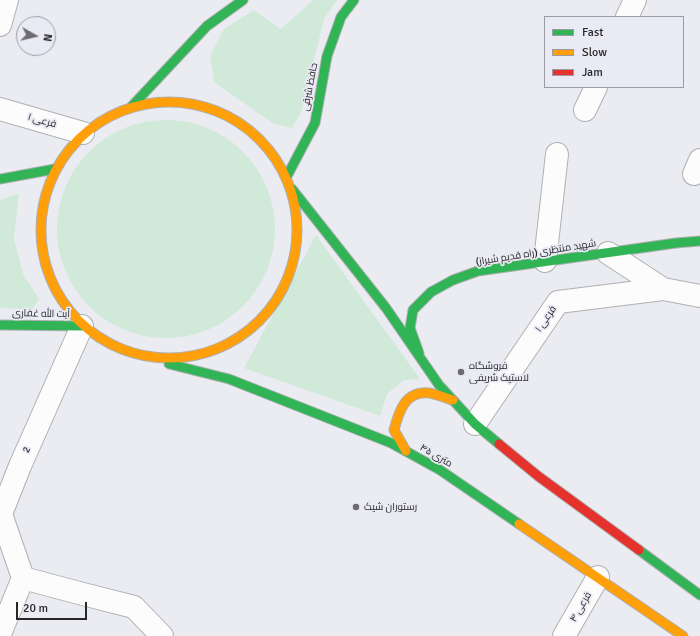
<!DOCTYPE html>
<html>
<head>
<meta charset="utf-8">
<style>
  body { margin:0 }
  #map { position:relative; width:700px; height:636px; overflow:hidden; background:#ebecf1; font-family:Signika,sans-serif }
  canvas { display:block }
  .legend { position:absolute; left:544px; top:16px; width:140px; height:72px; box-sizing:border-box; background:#e9eaf3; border:1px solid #9b9ca3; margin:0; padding:5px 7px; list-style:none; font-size:12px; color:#27272a }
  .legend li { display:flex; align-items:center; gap:8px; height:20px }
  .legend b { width:20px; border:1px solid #9b9ca3 }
  .north { position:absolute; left:16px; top:16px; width:40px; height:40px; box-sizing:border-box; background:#e9eaf3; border:1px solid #9b9ca3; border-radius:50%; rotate:98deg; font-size:11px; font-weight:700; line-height:16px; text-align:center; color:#27272a }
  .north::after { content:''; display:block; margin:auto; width:14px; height:18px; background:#6c6c70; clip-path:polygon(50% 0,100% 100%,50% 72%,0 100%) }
  .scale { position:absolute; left:16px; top:602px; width:71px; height:18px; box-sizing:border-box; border:2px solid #27272a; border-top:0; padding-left:5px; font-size:12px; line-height:14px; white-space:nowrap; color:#27272a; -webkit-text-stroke:3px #e9eaf3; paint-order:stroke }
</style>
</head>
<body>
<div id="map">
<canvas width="700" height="636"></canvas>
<ul class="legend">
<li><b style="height:5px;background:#30b455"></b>Fast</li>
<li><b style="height:5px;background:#ff9f0a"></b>Slow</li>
<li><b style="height:5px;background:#e5322d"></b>Jam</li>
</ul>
<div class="north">N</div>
<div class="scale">20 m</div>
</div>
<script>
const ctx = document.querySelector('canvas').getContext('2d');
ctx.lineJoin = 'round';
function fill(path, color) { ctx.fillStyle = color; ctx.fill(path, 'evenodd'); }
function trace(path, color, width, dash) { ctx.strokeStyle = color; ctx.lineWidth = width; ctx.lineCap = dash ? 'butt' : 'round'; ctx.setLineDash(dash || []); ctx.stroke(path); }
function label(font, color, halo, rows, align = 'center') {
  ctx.font = font + ' Signika,Cairo,sans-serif'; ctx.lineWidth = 3.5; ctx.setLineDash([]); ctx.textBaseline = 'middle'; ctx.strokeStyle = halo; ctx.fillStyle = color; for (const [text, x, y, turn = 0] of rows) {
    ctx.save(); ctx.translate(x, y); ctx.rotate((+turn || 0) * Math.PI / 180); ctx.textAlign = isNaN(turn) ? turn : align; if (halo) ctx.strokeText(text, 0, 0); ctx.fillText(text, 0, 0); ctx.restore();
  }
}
fill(new Path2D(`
  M313,0H337L324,19L302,110L292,128L274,124L214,82L210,56L224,29L254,10L281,29Z
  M57 229a109 109 0 1 1 218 0a109 109 0 1 1-218 0Z
  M19,193L14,239L23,274L39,299L32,309L0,308V200Z
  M316,235L420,379L404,380L387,394L380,416L244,368Z`), '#d0e9d9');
const street = new Path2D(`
  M627,17L635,0
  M0,25L7,0
  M0,109L83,133
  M585,110L596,87
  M694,174L700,160
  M608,253L663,289L700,296
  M545,261L557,154
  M475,424L558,302L663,289
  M23,578L1,514L20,466L82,326
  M23,578L79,593L134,607L162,636
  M0,634L23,578
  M564,636L598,577`);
const fast = new Path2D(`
  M132,106L207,26L243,0
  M286,178L315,123L327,56L341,17L354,0
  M0,179L55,169
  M292,189L386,308L439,385L475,424L499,444
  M0,325L82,326
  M419,353L410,328L413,310L431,292L453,280L478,271L676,243L700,241
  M169,364L229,379L391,443L440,470L519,524
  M639,550L700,595`);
const slow = new Path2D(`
  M41 230a128 128 0 1 1 256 0a128 128 0 1 1-256 0Z
  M406,451L394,430C399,411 405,391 429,393C437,394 445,398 453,400
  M519,524L683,636`);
const jam = new Path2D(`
  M499,444L538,476L639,550`);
trace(street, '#afb0b3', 24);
trace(fast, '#afb0b3', 11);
trace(slow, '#afb0b3', 11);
trace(jam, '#afb0b3', 11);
trace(street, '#fcfcfd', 22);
trace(fast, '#30b455', 9);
trace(slow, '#ff9f0a', 9);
trace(jam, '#e5322d', 9);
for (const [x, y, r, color] of [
  [461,372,4,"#6c6c70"],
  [356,507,4,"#6c6c70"]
]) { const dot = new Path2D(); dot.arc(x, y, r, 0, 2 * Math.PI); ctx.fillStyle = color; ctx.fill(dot); trace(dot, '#e9eaf3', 1.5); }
label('10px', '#27272a', '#e9eaf3', [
  ["حافظ شرقی",310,87,-79],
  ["فرعی ۱",42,121,16],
  ["شهید منتظری (راه قدیم شیراز)",536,253,-9],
  ["آیت الله غفاری",41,314,1],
  ["فرعی ۱",546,319,-56],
  ["2",27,450,-66],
  ["۴۵ متری",436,456,30],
  ["فرعی ۴",581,607,-60]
]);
label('10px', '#27272a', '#e9eaf3', [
  ["فروشگاه",469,366],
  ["لاستیک شریفی",469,378],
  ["رستوران شیک",364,507]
], 'left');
</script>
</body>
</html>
